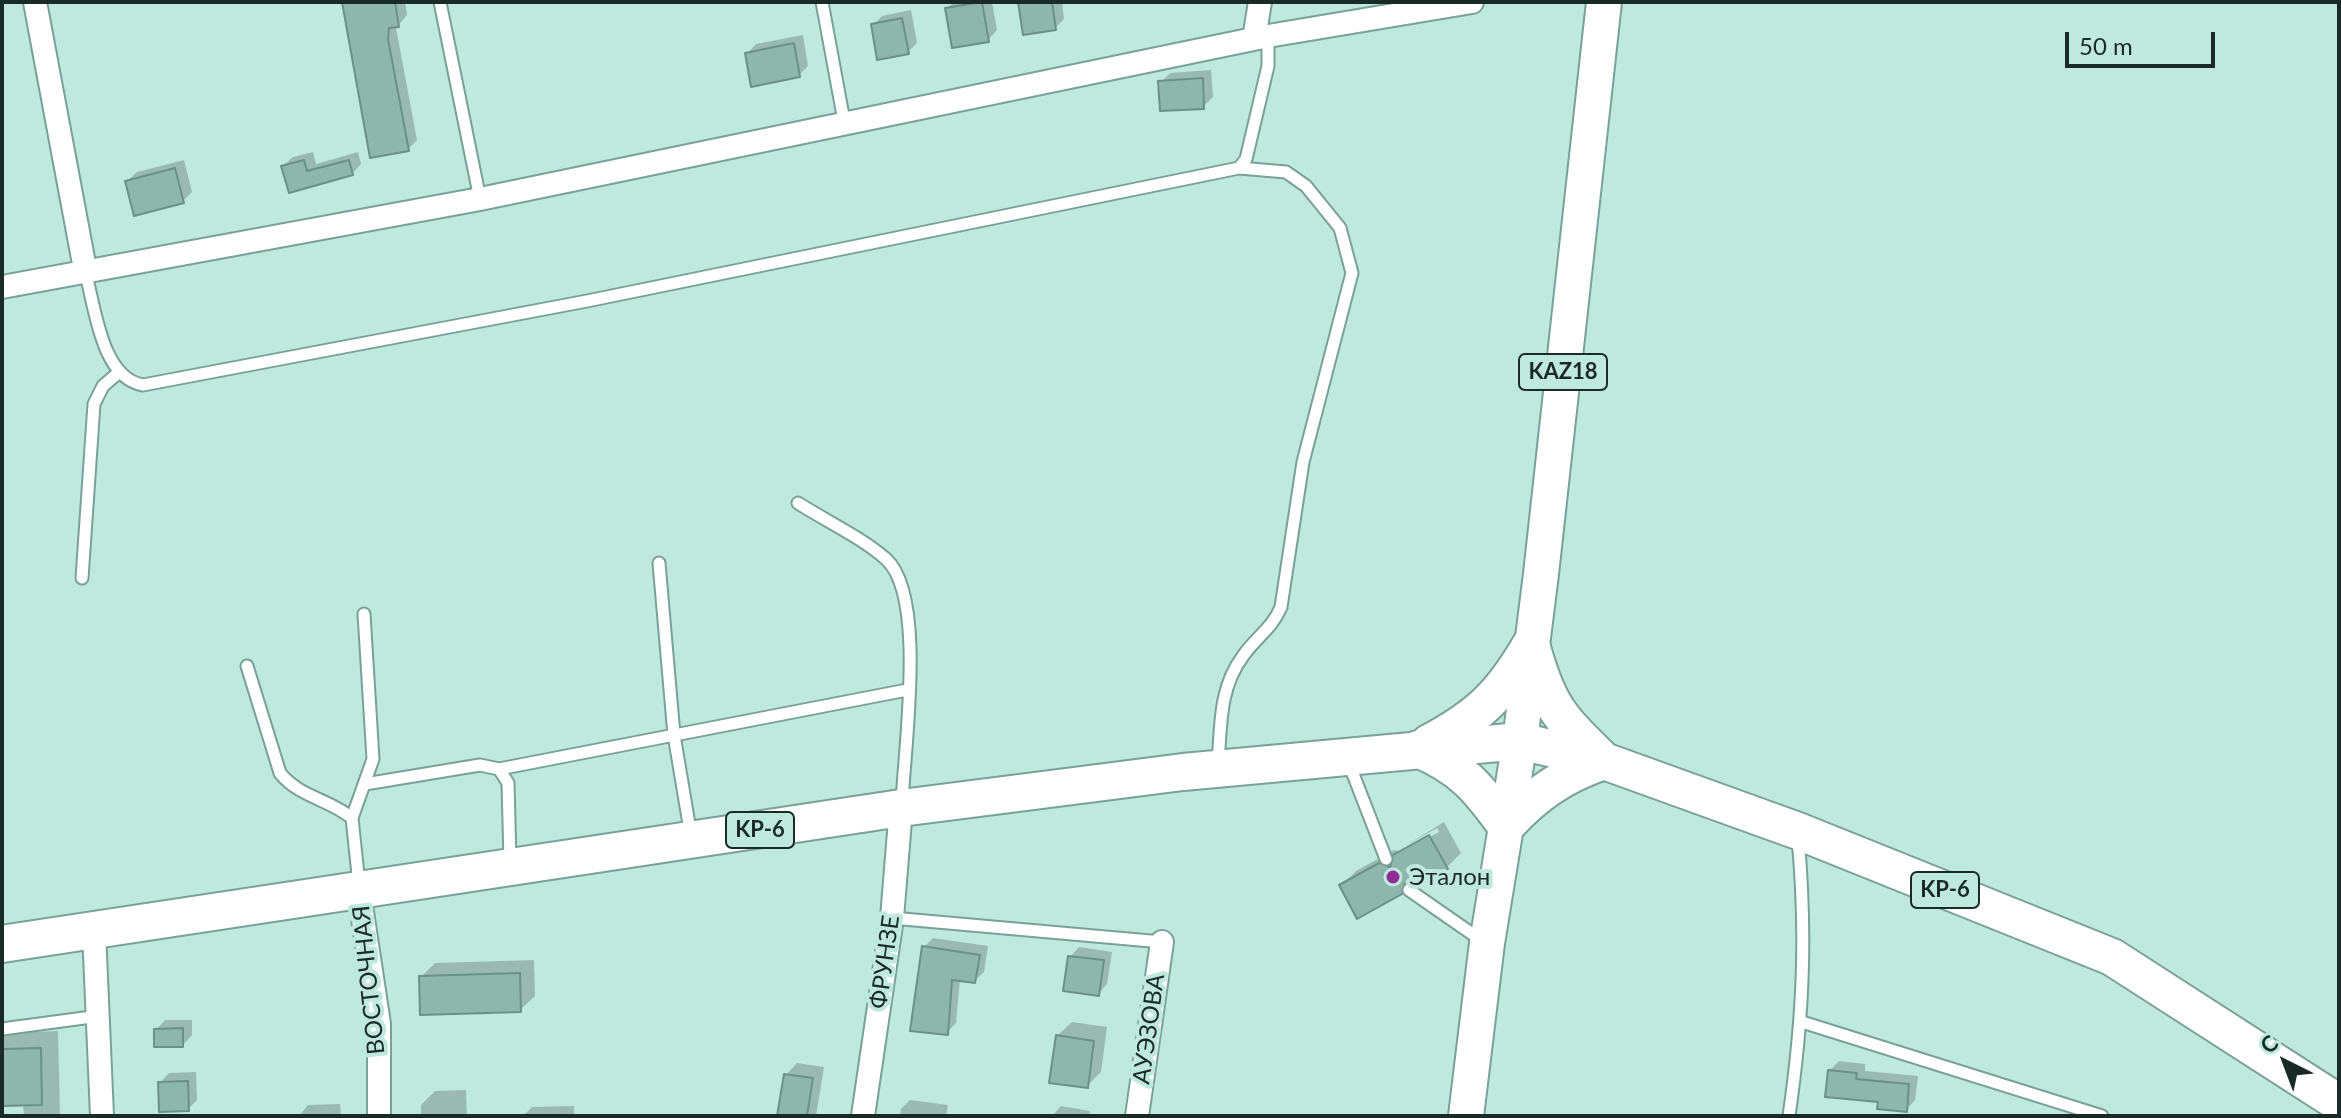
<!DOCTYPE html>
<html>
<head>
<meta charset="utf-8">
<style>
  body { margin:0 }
  #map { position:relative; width:2341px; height:1118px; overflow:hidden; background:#c0e9de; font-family:Lato,sans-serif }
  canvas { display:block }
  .frame { position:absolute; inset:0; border:4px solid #1a2a26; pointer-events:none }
  .north { position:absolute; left:2245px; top:1022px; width:80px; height:80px; -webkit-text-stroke:6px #c0e9de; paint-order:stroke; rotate:318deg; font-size:22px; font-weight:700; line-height:32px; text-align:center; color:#1a2a26 }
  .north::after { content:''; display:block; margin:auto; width:28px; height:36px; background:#1a2a26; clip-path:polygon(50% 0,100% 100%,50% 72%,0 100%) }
  .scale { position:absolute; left:2065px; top:32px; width:150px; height:36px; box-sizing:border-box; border:4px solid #1a2a26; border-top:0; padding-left:10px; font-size:24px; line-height:28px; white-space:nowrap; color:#1a2a26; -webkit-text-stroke:6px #c0e9de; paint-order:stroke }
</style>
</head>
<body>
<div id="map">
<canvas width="2341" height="1118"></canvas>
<div class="frame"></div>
<div class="north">С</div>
<div class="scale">50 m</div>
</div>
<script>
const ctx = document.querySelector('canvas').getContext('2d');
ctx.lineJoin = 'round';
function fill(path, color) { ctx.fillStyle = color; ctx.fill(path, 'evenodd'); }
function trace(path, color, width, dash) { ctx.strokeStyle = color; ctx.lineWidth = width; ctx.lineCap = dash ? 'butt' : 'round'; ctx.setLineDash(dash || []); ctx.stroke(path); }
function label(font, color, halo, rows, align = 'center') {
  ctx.font = font + ' Lato,sans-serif'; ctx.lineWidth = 8; ctx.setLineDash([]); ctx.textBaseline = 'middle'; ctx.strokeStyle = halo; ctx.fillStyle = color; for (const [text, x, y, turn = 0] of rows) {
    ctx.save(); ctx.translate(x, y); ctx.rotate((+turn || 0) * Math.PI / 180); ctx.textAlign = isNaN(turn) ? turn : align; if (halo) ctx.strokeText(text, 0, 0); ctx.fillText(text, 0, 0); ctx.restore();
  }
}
fill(new Path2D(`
  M343,2H405L407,15L396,28L417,140L408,149Z
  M954,2H992L997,30L988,40L947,9Z
  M1020,2H1062L1064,19L1055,28Z
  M911,10L917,43L908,52L873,25L882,16Z
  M803,35L808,66L799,75L747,54L756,44Z
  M1211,70L1213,97L1203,107L1161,82L1170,73Z
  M313,152L316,164L358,152L361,164L352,174L290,191L283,166L293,157Z
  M184,160L192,192L183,201L127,181L137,172Z
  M1444,822L1461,853L1447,867L1411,882L1400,893L1341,886L1356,871L1394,850L1400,851L1404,847V851L1439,832L1437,828L1405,846Z
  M933,938L988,946L984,972L974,981L960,979L956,1023L947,1032L924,947Z
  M1079,947L1112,952L1107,984L1098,994L1070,957Z
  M534,960L535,996L520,1010L421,977L435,963Z
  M165,1020H192V1035L183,1045L156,1030Z
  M1072,1022L1107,1027L1101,1072L1087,1086L1057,1036Z
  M58,1031L60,1116H24L23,1103L2,1104V1033Z
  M1839,1061L1865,1064V1071L1918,1076L1915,1100L1906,1110L1880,1100L1830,1070Z
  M797,1063L824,1067L816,1116H778L786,1075Z
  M196,1072L197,1100L188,1109L160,1083L169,1073Z
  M466,1090L467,1116H421V1105L435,1091Z
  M910,1100L948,1105L946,1116H900L901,1109Z
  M340,1104L341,1116H299L308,1105Z
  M574,1106V1116H523L532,1107Z
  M1061,1106L1090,1111L1089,1116H1052Z`), '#0003');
const building = new Path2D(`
  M342,2H395L399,27L389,28L388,39L409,151L370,158Z
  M982,2L989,42L952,48L945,8Z
  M1018,2H1052L1056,30L1023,35Z
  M902,18L909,54L877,60L871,24Z
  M794,43L800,77L751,87L745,53Z
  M1203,78L1204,109L1160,111L1158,81Z
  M304,160L307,171L349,160L353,175L289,193L281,166Z
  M175,168L184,203L134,216L125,181Z
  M1429,835L1448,869L1417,885L1405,883L1402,894L1357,919L1339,885L1379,863L1390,867L1393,855Z
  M922,946L980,955L975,983L952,980L948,1035L910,1031Z
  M1068,956L1104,960L1099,996L1063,991Z
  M520,973L521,1012L420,1015L419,976Z
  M183,1028V1047H154V1029Z
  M1056,1035L1094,1041L1088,1088L1049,1083Z
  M41,1048L42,1105L2,1106V1049Z
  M1828,1070L1857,1073L1856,1079L1909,1084L1907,1112L1877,1109L1878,1102L1825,1097Z
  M784,1074L813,1078L807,1116H777Z
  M188,1081L189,1111L159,1112L158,1082Z`);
fill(building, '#8fb6ac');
trace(building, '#6b9187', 2);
const service = new Path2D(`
  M440,2L480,199
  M822,2L844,121
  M85,271C95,306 101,378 143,385L587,301L1239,168L1246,159L1268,66V36
  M798,503C826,521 861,537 886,559C927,596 904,748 902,804
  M659,563L674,735L691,836
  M82,578L94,404L103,386L118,373
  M247,666L280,773C299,797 329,799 352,818
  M1348,761L1386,859
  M1218,764C1221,725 1219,688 1243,656C1256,637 1272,629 1281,607L1303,462L1352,273L1340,228L1306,186L1286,172L1239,168
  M499,769L907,690
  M365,784L480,765L499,769L508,783L510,861
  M359,884L352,818L373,759L364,614
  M1409,890L1481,940
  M892,918L1162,942
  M1802,1022L2102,1116
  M2,1029L99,1016
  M1789,1116C1803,1019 1807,936 1798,838`);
const minor = new Path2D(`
  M35,2L85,269
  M1254,39L1260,2
  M2,287L480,199L1268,36L1472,2
  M359,892L379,1024V1116
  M94,931L102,1116
  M863,1116L892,918L901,808
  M1137,1116L1162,942`);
const primary = new Path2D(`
  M1466,1116L1487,943L1520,741L1541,574L1604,2`);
const trunk = new Path2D(`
  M1429,743C1480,716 1502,694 1531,644
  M1418,749C1462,768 1478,787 1506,826C1535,794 1563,775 1604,761C1559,717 1548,707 1531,644
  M2,944L901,808L1183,772L1520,741L1604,761L1798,831L2112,957L2339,1103`);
trace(service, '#7aa197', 15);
trace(minor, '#7aa197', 26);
trace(primary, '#7aa197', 38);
trace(trunk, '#7aa197', 40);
trace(service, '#fff', 11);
trace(minor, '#fff', 22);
trace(primary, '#fff', 34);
trace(trunk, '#fff', 36);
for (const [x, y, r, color] of [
  [1393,877,8,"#912c92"]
]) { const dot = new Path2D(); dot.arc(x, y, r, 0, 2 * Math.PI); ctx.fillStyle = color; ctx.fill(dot); trace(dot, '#c0e9de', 3); }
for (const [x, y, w] of [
  [1563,372,88],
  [760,830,68],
  [1945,890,68]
]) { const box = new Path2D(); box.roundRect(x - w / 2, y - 18, w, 36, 6); ctx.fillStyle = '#c0e9de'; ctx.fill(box); trace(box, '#1a2a26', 2); }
label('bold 22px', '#1a2a26', null, [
  ["KAZ18",1563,372],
  ["KP-6",760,830],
  ["KP-6",1945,890]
]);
label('24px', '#1a2a26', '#c0e9de', [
  ["Эталон",1409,877]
], 'left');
label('24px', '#1a2a26', '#c0e9de', [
  ["ФРУНЗЕ",885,962,-82],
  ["ВОСТОЧНАЯ",369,980,-96],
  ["АУЭЗОВА",1149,1029,-82]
]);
</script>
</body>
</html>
